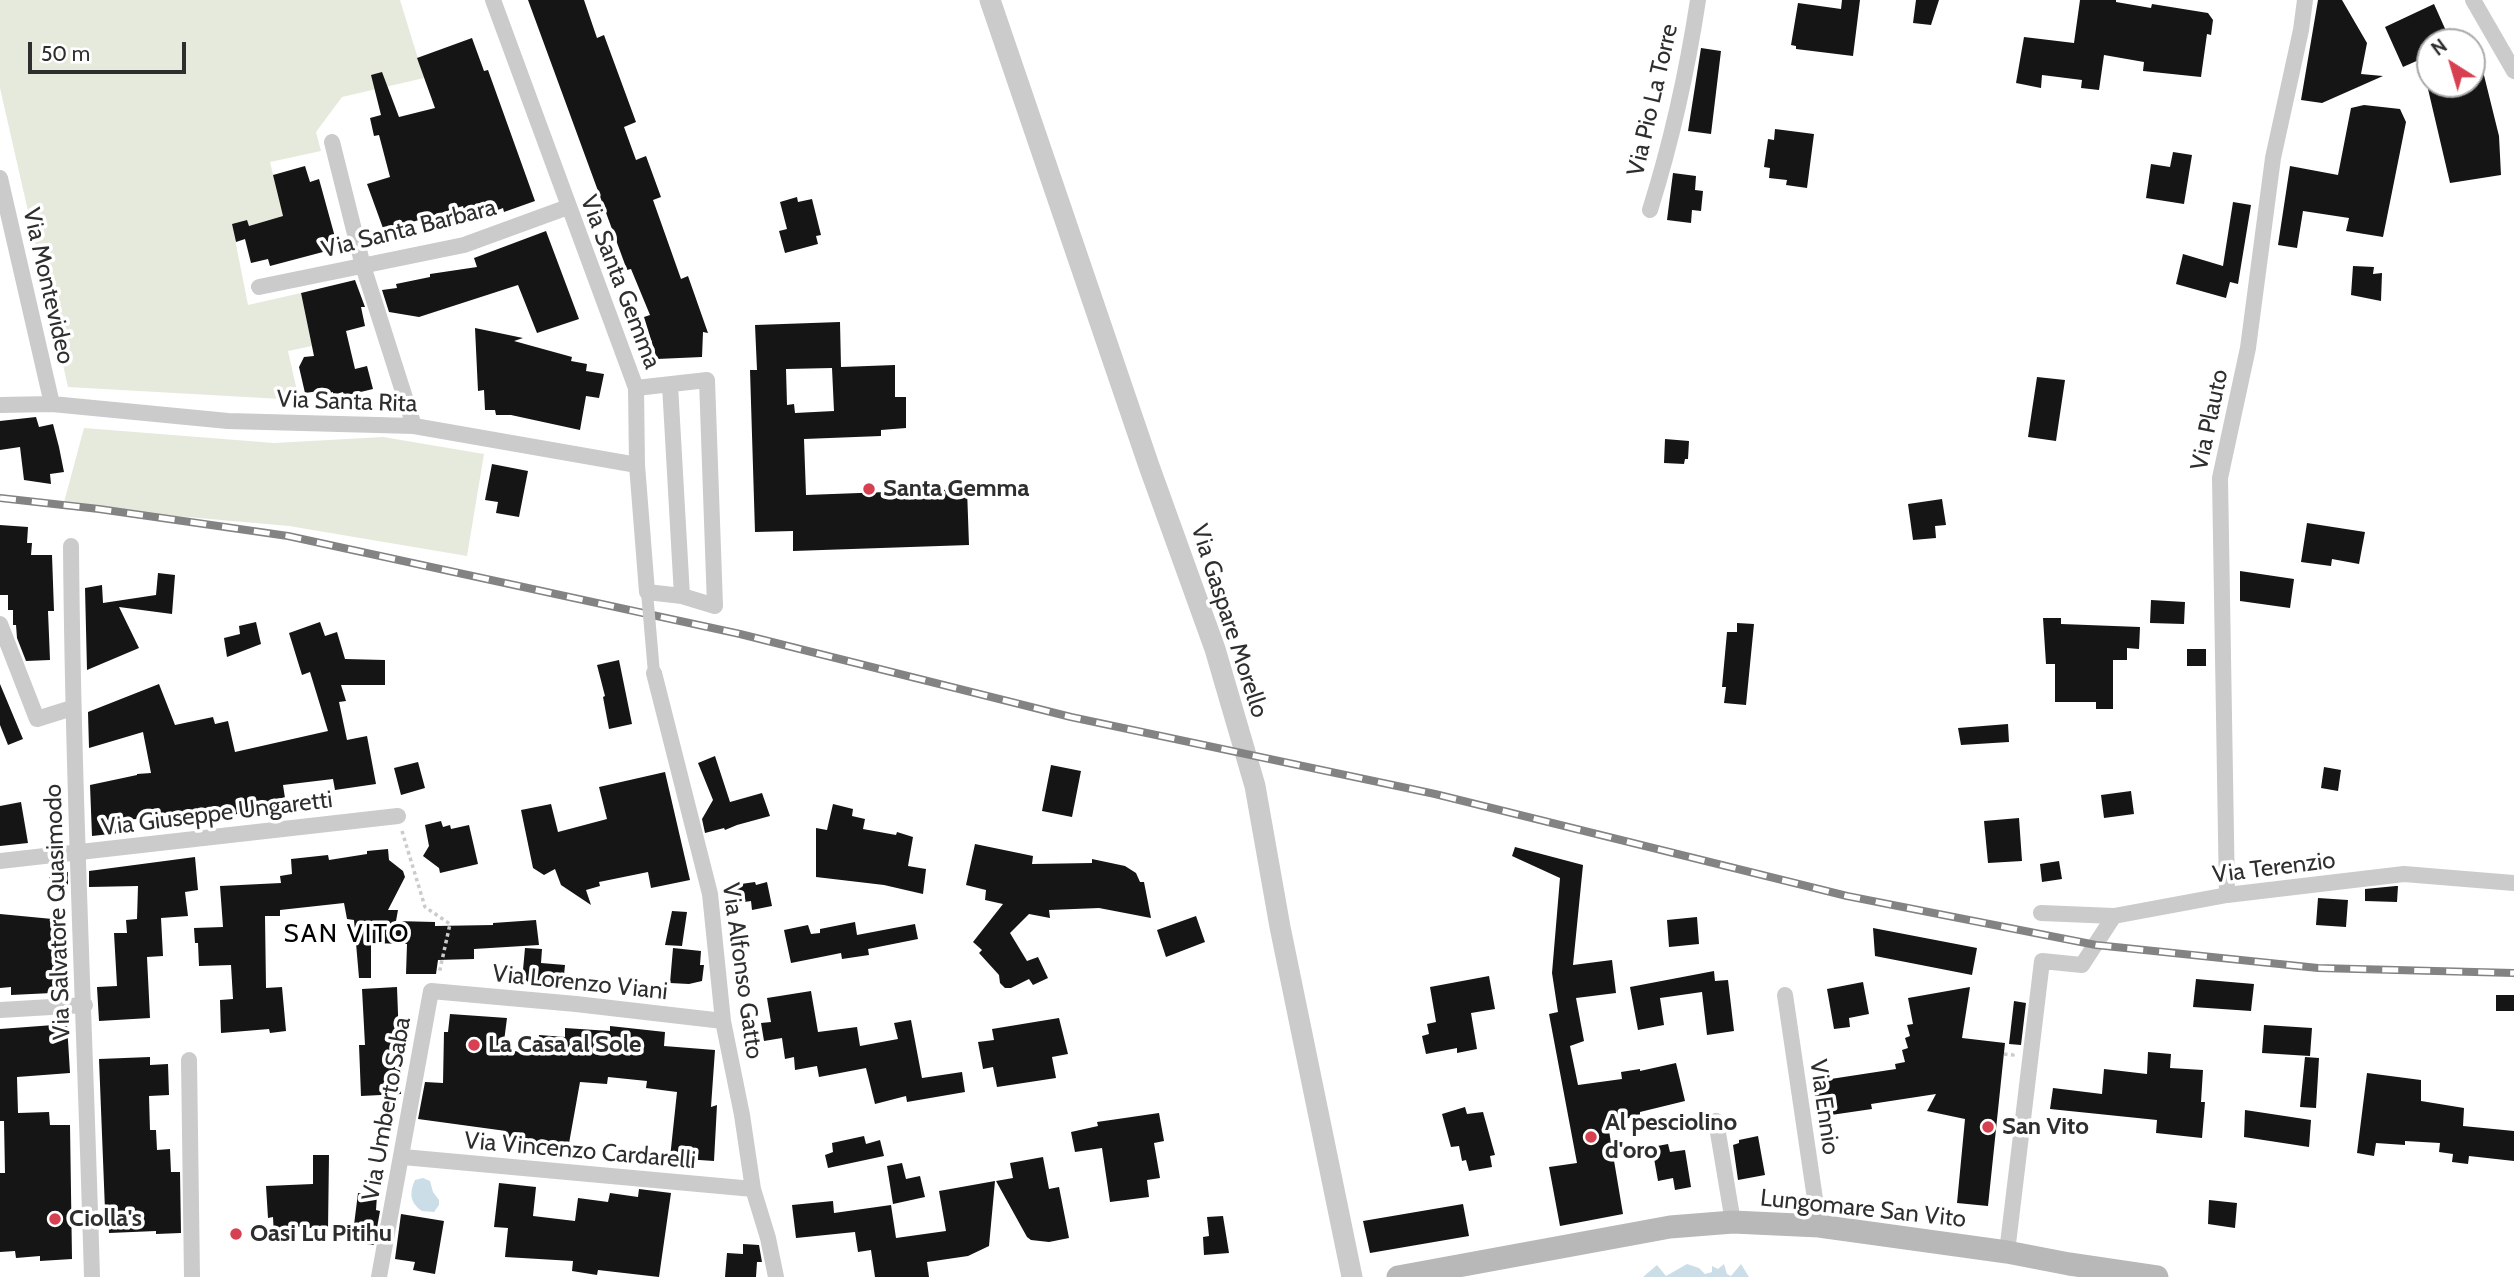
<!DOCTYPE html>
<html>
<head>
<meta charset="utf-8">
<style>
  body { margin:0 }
  #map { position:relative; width:2514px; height:1277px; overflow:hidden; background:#fff; font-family:Cabin,sans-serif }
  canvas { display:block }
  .north { position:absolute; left:2416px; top:28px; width:70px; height:70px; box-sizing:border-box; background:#fff; border:2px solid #ababab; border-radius:50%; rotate:323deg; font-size:19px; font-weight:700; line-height:28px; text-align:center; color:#2e2e2e }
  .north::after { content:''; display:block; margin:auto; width:24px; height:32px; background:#d64050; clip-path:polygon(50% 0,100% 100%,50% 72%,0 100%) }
  .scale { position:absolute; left:28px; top:42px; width:158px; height:32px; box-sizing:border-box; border:4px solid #2e2e2e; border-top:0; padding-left:9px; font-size:21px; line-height:24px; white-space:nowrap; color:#2e2e2e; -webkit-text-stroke:5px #fff; paint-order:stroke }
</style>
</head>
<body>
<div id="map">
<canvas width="2514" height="1277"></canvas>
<div class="north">N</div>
<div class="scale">50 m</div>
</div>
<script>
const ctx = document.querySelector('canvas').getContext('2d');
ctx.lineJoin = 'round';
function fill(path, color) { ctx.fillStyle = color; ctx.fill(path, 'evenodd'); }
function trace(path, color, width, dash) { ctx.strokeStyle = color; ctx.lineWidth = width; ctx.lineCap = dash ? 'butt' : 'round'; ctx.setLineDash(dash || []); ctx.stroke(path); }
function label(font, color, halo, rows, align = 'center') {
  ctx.font = font + ' Cabin,sans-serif'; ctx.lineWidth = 7; ctx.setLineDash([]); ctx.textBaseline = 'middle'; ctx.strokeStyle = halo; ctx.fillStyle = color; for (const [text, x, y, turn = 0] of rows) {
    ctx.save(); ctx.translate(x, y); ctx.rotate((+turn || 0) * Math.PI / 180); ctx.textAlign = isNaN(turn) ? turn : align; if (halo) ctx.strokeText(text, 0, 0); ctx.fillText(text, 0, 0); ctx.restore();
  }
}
fill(new Path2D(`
  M0,0H400L424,78L342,97L316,132L321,151L270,162L283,216L249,226L246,220L232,224L248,305L301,293L312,346L288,351L299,400L68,387L0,88Z
  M84,428L274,443L383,437L484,454L467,556L289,526L63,506Z`), '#e5eadd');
fill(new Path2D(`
  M423,1178L430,1181L433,1192L439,1200V1205L434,1212L422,1211C410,1203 409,1193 415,1180Z
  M1687,1264L1699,1268L1705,1274L1712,1272V1266L1718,1269L1724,1264L1727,1274L1731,1276L1741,1264L1749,1277H1753H1643L1657,1265L1666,1276Z`), '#cbdee8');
fill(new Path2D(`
  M528,0H584L597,38L604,35L636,122L624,127L636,160L646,156L661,197L653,200L681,279L688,276L708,333L703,332L702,357L657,359L644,317L650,315L631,269L627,270Z
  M1842,0H1860L1853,56L1796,49V46L1791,45L1798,3L1841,9Z
  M1916,0H1939L1931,25L1913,23Z
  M2080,0H2116V2L2151,8L2152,4L2208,13L2213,20L2211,35L2207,34L2201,77L2143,71L2144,62L2104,55L2099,90L2081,88L2082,80L2042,75L2041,88L2016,83L2024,37L2074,43Z
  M2318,0H2342L2367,43L2361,74L2383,76L2322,103L2301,100Z
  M2434,4L2451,42H2430V55L2403,67L2385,27Z
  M472,38L484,71L488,70L535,201L504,212L503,208L478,218L474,207L464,210L463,206L384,231L367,184L390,177L379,135L374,136L370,118L381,115L371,75L382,72L399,117L435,108L417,58Z
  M1701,48L1721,51L1711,134L1688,131Z
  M2478,51L2499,136L2501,175L2450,183L2428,89L2448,84H2472V52Z
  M2364,105L2400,109L2406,122L2383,237L2346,231L2349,218L2303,211L2297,248L2278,245L2290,166L2338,175L2351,108Z
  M1775,129L1814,134L1807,188L1786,185L1787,180L1769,178L1770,168L1764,167L1768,139L1774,140Z
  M2173,152L2192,155L2184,204L2146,198L2151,164L2170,167Z
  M305,166L310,182L319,179L338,248L270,266L268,259L251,263L245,239L236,242L232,224L247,220L249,226L283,216L273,175Z
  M1673,173L1696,176L1695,190L1703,191L1701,211L1692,210L1691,223L1667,220Z
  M797,197L798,202L812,199L821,235L816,236L818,244L785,253L779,231L787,229L780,202Z
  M2233,202L2251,205L2238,284L2230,282L2226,298L2176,284L2183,254L2223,266Z
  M546,231L579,319L537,333L518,285L419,317L389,312L382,290L397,288L396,284L430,277V274L477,267L474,258Z
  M2353,266L2374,267L2373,274L2382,273L2381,301L2351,295Z
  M355,280L365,307H361L365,326L346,331L355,369L367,366L373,389L344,396L343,392L333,395V392L320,395L319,391L305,393L299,367L304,357L314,356L301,293Z
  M840,322L841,367L895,365V397H906V428L881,430V436L804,439L806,495L967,489L969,545L793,551V531L755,532L750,370H757L755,325ZM832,368L834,411L795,413L794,404L787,405L786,369Z
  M475,328L523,338L514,341L572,357L571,361L587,364L586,371L604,374L599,398L586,396L580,430L511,415H496L495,410H485L484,390L478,391Z
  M2037,377L2065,380L2056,441L2028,437Z
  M36,417L39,427L53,424L59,447L64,472L50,474L51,484L24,480L20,447L0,450V421Z
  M1665,439L1689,441L1688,459H1685L1684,464L1664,463Z
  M492,464L528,471L519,517L496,513L498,502L485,500Z
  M1942,499L1946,525L1935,526L1936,538L1913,540L1908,504Z
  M2307,523L2365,532L2359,564L2332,559L2331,566L2301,562Z
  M0,525L28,527L27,543H32L31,555H52L54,611H48L50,660L26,661L17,638L16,625H13V610H8V595H0Z
  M2240,571L2294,579L2290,608L2240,601Z
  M158,573L175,575L172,614L119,607L139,648L87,670L85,588L102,585L103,603L156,595Z
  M2151,600L2185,602L2184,624L2150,623Z
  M2043,618H2061V624L2140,627L2139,649L2127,648V660H2113V709H2096V702H2055V664H2046Z
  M256,622L261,644L227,657L224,638L240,634L239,626Z
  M320,622L325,636L337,632L345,659L385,660V685H341L346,701L339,702L347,740L367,736L376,784L335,790L333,779L283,785L287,811L253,816L252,812L179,822L178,815L126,820L128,832L92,836L90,785L137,775V774L151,773L143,732L89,748L88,712L159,684L175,725L213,717L215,724L228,721L235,752L328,731L310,672L302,675L289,633Z
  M1737,623L1754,624L1746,705L1724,703L1726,687H1722L1727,632H1737Z
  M2187,649H2206V666H2187Z
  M619,660L632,724L609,729L603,697L605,696L597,665Z
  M0,684L23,739L8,745L0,725Z
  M2008,724L2009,742L1961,745L1958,728Z
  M715,756L730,802L762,793L770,816L737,825L725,830L724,828L705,833L702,819L713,800L698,763Z
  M418,762L425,788L401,795L394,768Z
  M1051,765L1081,771L1072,817L1042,811Z
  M2324,767L2341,770L2338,791L2321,788Z
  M665,772L690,880L651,888L648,872L599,882L600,886L586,890L591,905L561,885L555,869L544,875L533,868L521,810L551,804L558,832L607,819L599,787Z
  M2131,791L2134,814L2104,818L2101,795Z
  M21,802L28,843L0,846V806Z
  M833,804L853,809L852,816L865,819L863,829L896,835L897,832L913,837L908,866L926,869L923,894L884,885L816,877V828L827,830Z
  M2019,818L2022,861L1988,863L1984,821Z
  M441,821L443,827L450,825L451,829L469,825L478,864L440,873L439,868L423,856L429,846L425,825Z
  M975,844L1033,856L1032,864L1092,863V859L1125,866L1136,873L1140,882H1144L1151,918L1099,908L1049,910L1050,918L1029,914L1010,933L1027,961L1038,957L1048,978L1033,985L1029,979L1011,988H1005L1000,983L999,975L979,953L982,950L973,942L1003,904L985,900L986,890L966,885Z
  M1515,847L1583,865L1573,965L1612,960L1616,993L1576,998L1584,1041L1570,1046L1578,1085L1622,1079L1621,1072L1640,1069V1071L1676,1063L1685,1101L1640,1112V1115L1629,1118L1607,1119L1623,1214L1560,1226L1549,1167L1577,1163L1549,1014L1558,1012L1552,973L1560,878L1512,856Z
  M388,849L389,860L403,871L405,877L388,910H398L396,921L435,922V926L493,925V923L536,920L539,945L474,949V959L438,960L436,974H406L407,944L371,943V978H359L354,920L347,919L344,903L280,910V916H265L266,988L282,987L286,1031L270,1033L269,1029L221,1033L220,1000L233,999L231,965L199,966L198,943H195L194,928L223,927L220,886L281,883L280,876L292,874L291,859L328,855L329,860L367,854V851Z
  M195,857L198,890L185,892L188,916L161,918L163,956L147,957L150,1018L99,1021L97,987L117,986L114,933H127L126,920L137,919L138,886L89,887V871Z
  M2059,861L2062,879L2042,882L2040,864Z
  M68,872V887H49V873Z
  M755,882L756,885L767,882L772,906L752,910L751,901L738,903L734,885Z
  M2396,886H2398L2397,902L2365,901V889Z
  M2318,898L2348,900L2346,927L2316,925Z
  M672,911L687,912L682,946L665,945Z
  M0,914L63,920L66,982L63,986L52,993L11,995V987L0,988Z
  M1196,916L1205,942L1166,957L1157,930Z
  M1697,917L1699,944L1669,947L1667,920Z
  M855,922L857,935L915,924L918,939L868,949L869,955L842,959L841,953L791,963L784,930L808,925L811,934L820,933V929Z
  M1873,928L1977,948L1972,975L1875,956Z
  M525,948L542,949L541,963L565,965L563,985L522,981Z
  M673,948L701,951L700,965H704L702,981L689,984L670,983Z
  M1714,971L1715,981L1728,980L1734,1031L1707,1035L1702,992L1660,998L1664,1025L1638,1030L1630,987Z
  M1489,976L1495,1009L1471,1013L1477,1049L1457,1053V1048L1426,1054L1422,1036L1429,1034L1427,1024L1436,1022L1430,987Z
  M2196,979L2254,984L2251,1011L2193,1007Z
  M1863,982L1869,1014L1849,1018L1850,1027L1834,1029L1827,989Z
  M397,987L401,1094L361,1096L359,1045H365L362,989Z
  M1970,987L1962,1038L2005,1043L1988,1206L1957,1203L1965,1119L1927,1111L1936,1094L1871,1104L1872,1109L1831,1115L1813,1093L1811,1082L1896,1069L1895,1064L1905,1062L1902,1050L1908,1048L1905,1038L1910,1036L1907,1025L1913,1024L1908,998Z
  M811,991L818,1032L857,1027L860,1046L898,1039L894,1023L911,1020L922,1078L962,1072L965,1092L907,1102L906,1096L875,1104L866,1068L819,1077L817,1066L795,1070L794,1057L785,1059L782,1038L764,1041L761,1023L771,1022L767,998Z
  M2496,995H2514V1011H2496Z
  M2014,1001L2026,1003L2021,1045L2009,1044Z
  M450,1014L507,1018L503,1049L537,1055L539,1035L565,1037V1028L610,1031V1026L665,1032L664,1046L715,1050L711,1107L717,1105L714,1161L670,1158L677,1092L646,1088L647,1081L608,1077L607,1084L580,1082L568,1149L527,1143V1146L507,1143V1140H504L506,1131L418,1119L425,1082L443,1083L444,1032H448Z
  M1059,1018L1068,1054L1052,1057L1056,1078L997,1087L993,1067L983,1069L978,1042L994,1040L992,1029Z
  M67,1024L70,1073L17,1077L18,1113L49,1112L50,1125H70L72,1259L40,1261V1256L16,1258L15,1251L0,1252V1173H5L4,1121H0V1029Z
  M2264,1025L2312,1028L2310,1056L2262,1053Z
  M2148,1052L2171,1054L2170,1068L2203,1070L2201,1102H2205L2202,1138L2156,1133L2157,1120L2050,1109L2053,1088L2102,1094L2104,1069L2147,1074Z
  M150,1057V1065L168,1064L169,1095L149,1096L150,1130H156L157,1150L170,1149L171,1172H180L181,1233L156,1234V1231L109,1233L108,1210H105L99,1059Z
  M2305,1057L2319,1058L2316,1108L2300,1107Z
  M2367,1073L2421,1080V1101L2464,1108L2463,1126L2514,1131V1161L2469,1156L2468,1164L2452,1162L2453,1154L2439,1152L2440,1143L2405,1141V1145L2376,1143L2374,1156L2357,1153Z
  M1465,1107L1467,1114L1483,1112L1495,1155L1490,1156L1492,1167L1469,1171L1466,1160L1462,1161L1459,1146L1451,1147L1442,1114Z
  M2245,1110L2311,1120L2309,1147L2244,1137Z
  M1159,1113L1164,1141L1154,1143L1160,1178L1147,1180L1149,1197L1110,1202L1102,1148L1075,1152L1071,1132L1098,1126L1097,1122Z
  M864,1136L866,1144L880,1140L884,1156L828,1168L825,1155L833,1152L832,1143Z
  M1758,1136L1765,1175L1738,1180L1733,1145L1739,1143V1140Z
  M1668,1144L1670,1152L1685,1150L1691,1187L1675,1190L1673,1178L1658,1181L1652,1147Z
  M313,1155H329L328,1230L293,1226V1235L274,1236L273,1217L268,1218L266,1186L313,1184Z
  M1043,1157L1049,1189L1059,1187L1069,1238L1049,1242L1031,1240L1027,1237L996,1181L1013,1178L1010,1163Z
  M902,1163L906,1179L920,1176L925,1197L893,1204L887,1166Z
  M995,1181L989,1246L968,1256L927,1262L929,1277H875L871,1250L858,1252L855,1232L796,1238L792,1205L833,1201L834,1213L891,1205L896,1238L946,1231L939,1191Z
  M499,1183L536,1187L533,1216L575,1221L578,1198L608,1202L610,1193L638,1197L639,1189L671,1193L659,1277L598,1270L597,1275L572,1271L573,1261L505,1257L508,1228L494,1227Z
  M358,1193L377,1195L376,1210L380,1211L374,1245L359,1243V1233H353Z
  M2209,1200L2237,1203L2235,1228L2208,1224Z
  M1463,1204L1469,1236L1370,1253L1363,1221Z
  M401,1214L444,1221L435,1274L413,1270L415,1262L395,1259Z
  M1223,1216L1229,1253L1204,1255L1203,1237L1209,1236L1207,1217Z
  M743,1244L759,1245L762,1262H757L756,1277H725L727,1253L743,1254Z`), '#151515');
trace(new Path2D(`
  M402,831L425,907L450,924L439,974
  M2004,1054L2013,1055V1057`), '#cbcbcb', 3.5, [3.5, 3.5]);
trace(new Path2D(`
  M493,0L636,388L637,465L647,592L682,596L715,606L707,380L636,388
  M2473,0L2514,71
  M332,142L363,266L414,426
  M0,178L52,404
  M1650,210C1672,140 1687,72 1698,0
  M259,287L464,245L568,207
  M670,385L682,596
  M0,405L52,404L228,421L414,426L637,465
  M71,546C73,790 85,1033 92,1277
  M0,624L37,719L72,708
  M654,673L710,894L723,1021L742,1115L753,1189L768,1238L776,1277
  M0,861L398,816
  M2227,895L2220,478L2248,348L2273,158L2301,30L2305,0
  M2041,913L2114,916L2227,895L2404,874L2514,883
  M1785,995L1819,1226
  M0,1010L85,1005
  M189,1060L192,1277
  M1716,1121L1733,1222
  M403,1157L753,1189
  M2007,1252L2042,961L2082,965L2114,916
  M379,1277L431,991L576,1004L723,1021`), '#cbcbcb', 16);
trace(new Path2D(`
  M990,0L1149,466L1215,649L1255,786L1280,927L1352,1277`), '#cbcbcb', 21);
trace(new Path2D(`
  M1398,1277L1670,1227L1733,1222L1819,1226L2007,1252L2069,1264L2157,1277`), '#b8b8b8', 23);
const rail = new Path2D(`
  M0,498L99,509L288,536L740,634L1071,717L1435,794L1847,896L2096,945L2318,968L2514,973`);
trace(rail, '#838383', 8);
trace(rail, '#fff', 5, [16]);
trace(new Path2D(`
  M647,592L654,673`), '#cbcbcb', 12);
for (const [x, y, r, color] of [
  [869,489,7,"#d64050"],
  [474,1045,7,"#d64050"],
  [1988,1127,7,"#d64050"],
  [1591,1137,7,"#d64050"],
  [55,1219,7,"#d64050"],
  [236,1234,7,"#d64050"]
]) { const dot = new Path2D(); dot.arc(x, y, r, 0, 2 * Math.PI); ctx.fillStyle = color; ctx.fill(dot); trace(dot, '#fff', 2.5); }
label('24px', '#2e2e2e', '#fff', [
  ["Via Pio La Torre",1653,100,-77],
  ["Via Santa Barbara",409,229,-14],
  ["Via Santa Gemma",620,282,69],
  ["Via Montevideo",48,286,77],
  ["Via Santa Rita",347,402,2],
  ["Via Plauto",2210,420,-78],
  ["Via Gaspare Morello",1229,621,72],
  ["Via Giuseppe Ungaretti",217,814,-7],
  ["Via Terenzio",2274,868,-7],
  ["Via Salvatore Quasimodo",58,912,-92],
  ["Via Alfonso Gatto",742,971,82],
  ["Via Lorenzo Viani",580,983,6],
  ["Via Ennio",1824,1107,82],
  ["Via Umberto Saba",387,1109,-80],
  ["Via Vincenzo Cardarelli",580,1151,5],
  ["Lungomare San Vito",1863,1209,6]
]);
label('bold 24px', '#2e2e2e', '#fff', [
  ["Santa Gemma",883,489],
  ["La Casa al Sole",488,1045],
  ["Al pesciolino",1605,1123],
  ["d'oro",1605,1151],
  ["San Vito",2002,1127],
  ["Ciolla's",69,1219],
  ["Oasi Lu Pitihu",250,1234]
], 'left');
ctx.letterSpacing = '2px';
label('26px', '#000', '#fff', [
  ["SAN VITO",347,934]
]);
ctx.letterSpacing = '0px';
</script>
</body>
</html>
